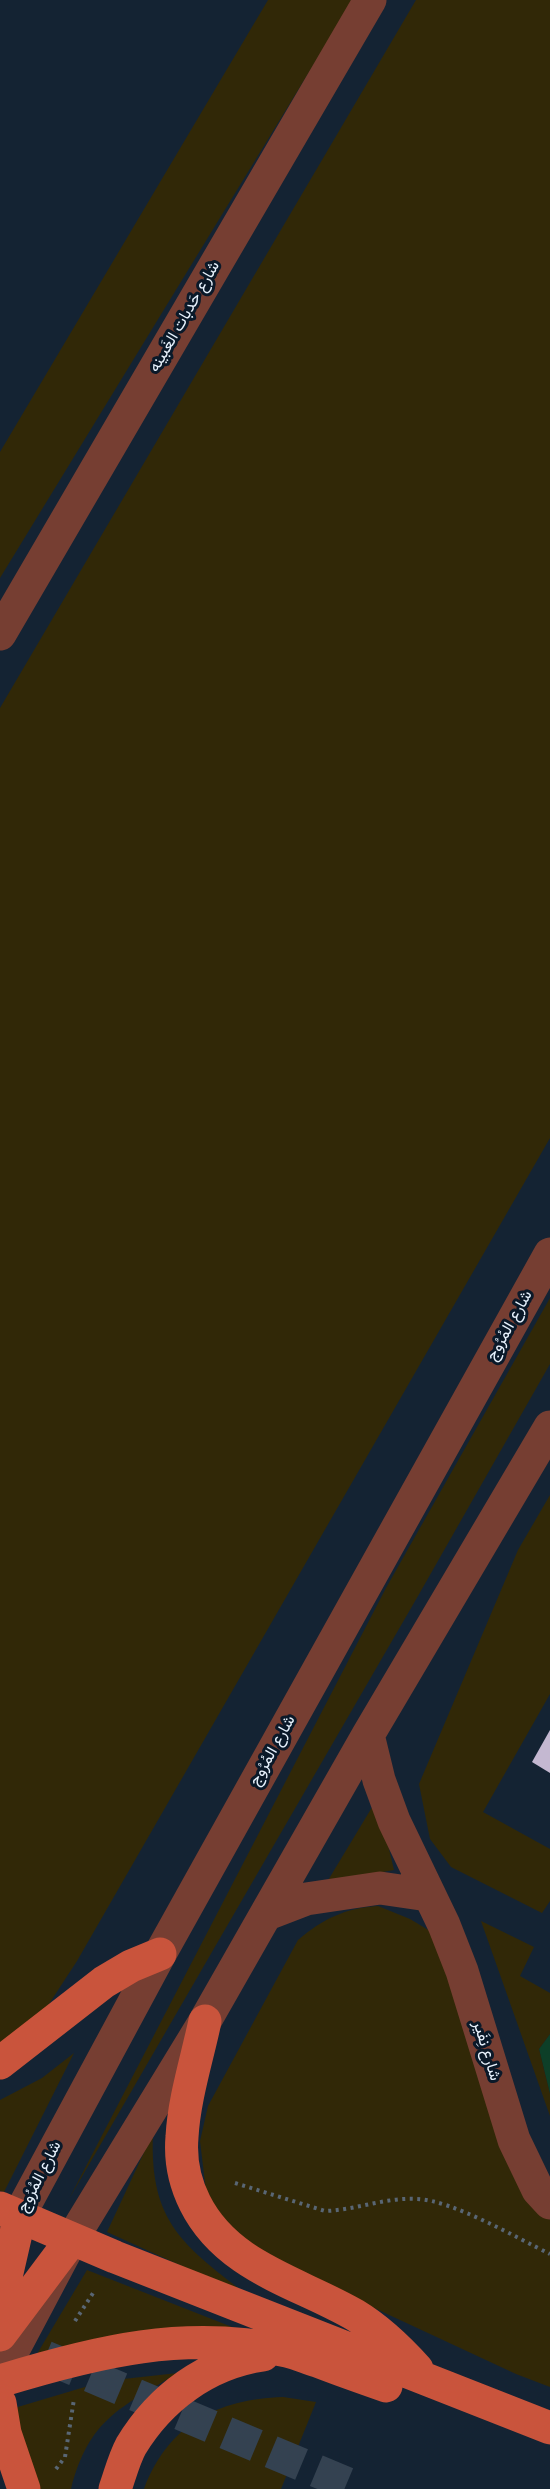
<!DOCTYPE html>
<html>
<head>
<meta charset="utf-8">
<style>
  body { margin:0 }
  canvas { display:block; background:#142333 }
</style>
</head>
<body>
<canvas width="550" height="2489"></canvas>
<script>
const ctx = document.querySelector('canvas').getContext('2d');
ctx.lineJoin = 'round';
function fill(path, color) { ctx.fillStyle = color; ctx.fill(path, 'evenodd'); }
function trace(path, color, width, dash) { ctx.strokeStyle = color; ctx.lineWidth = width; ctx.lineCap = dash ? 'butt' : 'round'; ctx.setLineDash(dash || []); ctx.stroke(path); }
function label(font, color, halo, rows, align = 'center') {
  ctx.font = font + ' "Nunito Sans",Vazirmatn,sans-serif'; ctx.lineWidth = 6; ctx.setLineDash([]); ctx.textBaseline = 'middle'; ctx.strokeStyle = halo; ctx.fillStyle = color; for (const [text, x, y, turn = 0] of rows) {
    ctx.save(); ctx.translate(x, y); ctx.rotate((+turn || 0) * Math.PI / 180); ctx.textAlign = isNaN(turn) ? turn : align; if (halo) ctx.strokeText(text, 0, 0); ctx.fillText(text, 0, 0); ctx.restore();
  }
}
fill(new Path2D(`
  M550,2034V2094L539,2049Z`), '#0d3f28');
fill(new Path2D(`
  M268,0H353L0,578V452Z
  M416,0H550V1138L77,1961L47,2007L0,2045V708Z
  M550,1298V1364L418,1596L69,2199L386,1588Z
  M550,1495V1694L483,1812L550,1849V1901L542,1913L451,1867L430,1839L419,1784L518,1550Z
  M377,1799L394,1870L327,1882Z
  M378,1906L410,1919L435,1934L540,2206L550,2220V2387L516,2374L284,2266L223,2223L206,2191L200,2141L208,2106L298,1940C323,1919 345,1908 378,1906Z
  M481,1921L534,1947L520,1976L550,1993V2034L539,2049L550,2094V2116Z
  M74,2053L4,2192L0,2191V2100L42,2078Z
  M153,2133C149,2223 184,2246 250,2297L107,2232Z
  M87,2270L255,2336L28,2369Z
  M178,2373C120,2408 89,2419 71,2489H26L1,2412L105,2381Z
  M283,2397L316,2402L281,2489H144C168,2425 217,2399 283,2397Z`), '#312807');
fill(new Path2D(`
  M550,1730V1773L532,1762Z`), '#c4b8d1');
trace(new Path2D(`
  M0,2338L360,2489`), '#344251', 33, [33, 16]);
trace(new Path2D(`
  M235,2183L325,2211C356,2210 386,2197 417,2199C452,2200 517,2238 550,2254
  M75,2321L95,2290
  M56,2469L65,2457L74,2399`), '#596674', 4, [3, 4.5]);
trace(new Path2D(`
  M0,634L370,0
  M368,1735L379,1780L394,1821L444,1925L462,1971L514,2140L538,2190L550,2203
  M267,1914L306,1899L380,1888L428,1895
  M6,2240L160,1954L550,1254
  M0,2375L72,2239L205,2021L368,1735L550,1427`), '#763e32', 33);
trace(new Path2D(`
  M205,2021C197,2059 184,2099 182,2137C180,2160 185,2183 195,2203C227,2267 298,2282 355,2315C378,2329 399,2349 417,2369
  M0,2063L104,1982L131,1966L160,1954
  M0,2208L115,2257L550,2428
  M0,2303L20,2216
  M0,2335L72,2239
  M0,2381C98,2351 184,2330 287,2351C297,2353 307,2358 317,2361C340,2370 363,2378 386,2386
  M0,2403L5,2433L24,2489
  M115,2489C120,2475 124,2459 131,2446C160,2398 207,2363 263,2355`), '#c9543c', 33);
label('16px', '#e8f2fd', '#0a1929', [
  ["شارع حَدبات الغَبينه",185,317,-60],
  ["شارع المُرُوج",510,1326,-61],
  ["شارع المُرُوج",273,1751,-61],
  ["شارع نِفَير",486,2051,73],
  ["شارع المُرُوج",40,2177,-63]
]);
</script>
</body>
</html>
